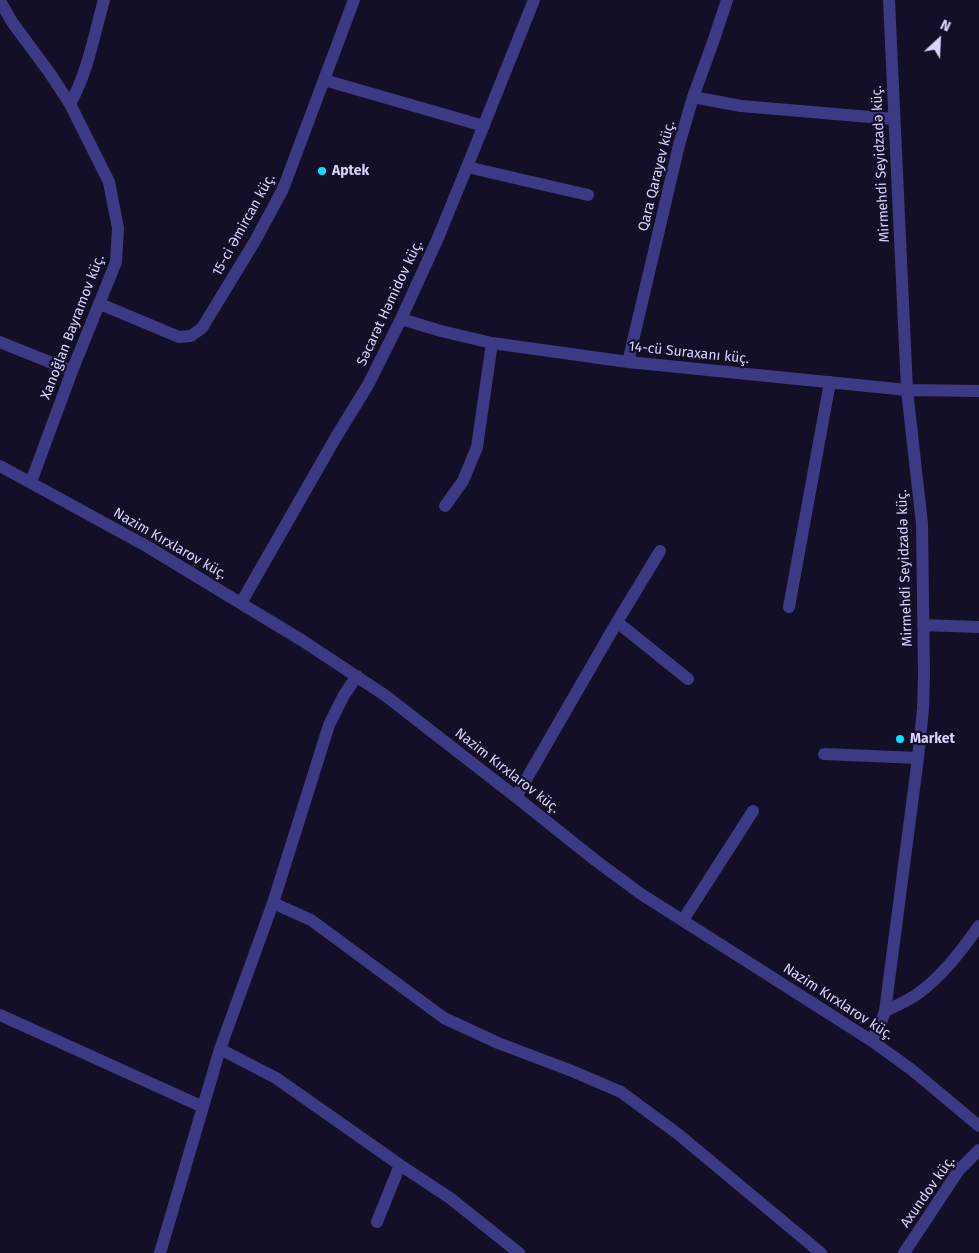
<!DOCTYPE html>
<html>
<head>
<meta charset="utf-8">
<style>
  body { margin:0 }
  #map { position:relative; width:979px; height:1253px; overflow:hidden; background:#130f26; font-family:"Fira Sans",sans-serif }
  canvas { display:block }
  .north { position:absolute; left:914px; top:15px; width:50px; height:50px; -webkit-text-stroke:4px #130f26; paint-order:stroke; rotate:25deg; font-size:14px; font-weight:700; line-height:20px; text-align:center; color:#d9d4ff }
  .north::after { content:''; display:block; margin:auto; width:18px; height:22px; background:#d9d4ff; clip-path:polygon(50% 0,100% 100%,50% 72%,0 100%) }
</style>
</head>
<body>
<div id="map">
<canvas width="979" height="1253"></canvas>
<div class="north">N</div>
</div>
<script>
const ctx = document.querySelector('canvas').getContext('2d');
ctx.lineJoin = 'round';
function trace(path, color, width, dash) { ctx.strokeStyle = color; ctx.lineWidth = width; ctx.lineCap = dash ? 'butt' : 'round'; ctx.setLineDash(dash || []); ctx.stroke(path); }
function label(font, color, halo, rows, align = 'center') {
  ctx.font = font + ' "Fira Sans",sans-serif'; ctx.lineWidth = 4.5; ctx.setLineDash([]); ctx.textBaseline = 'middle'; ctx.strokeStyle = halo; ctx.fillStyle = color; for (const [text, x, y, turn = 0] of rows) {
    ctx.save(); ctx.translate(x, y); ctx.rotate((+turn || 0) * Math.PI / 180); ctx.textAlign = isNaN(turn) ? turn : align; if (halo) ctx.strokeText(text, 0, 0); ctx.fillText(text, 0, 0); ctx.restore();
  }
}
trace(new Path2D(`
  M0,1L12,22L49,72L70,104L109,182L118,228L116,262L72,371L31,482
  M324,80L484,126
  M693,97L741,106L894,119
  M70,104C88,72 94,35 104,0
  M467,167L588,195
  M100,304L179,337L191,336L202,328L255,241L283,189L354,0
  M401,319L441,331L492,343L628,362L907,390L979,391
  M0,342L72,371
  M628,362L679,145L693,97L712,45L727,0
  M0,466L148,547L303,641L386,696L516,797L595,860L641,894L872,1041L912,1070L979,1126
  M445,506L463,481L477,447L492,343
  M241,603L336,437L368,385L401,319L438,238L467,167L534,0
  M789,607L830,382
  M617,622L688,679
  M923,625L979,627
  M824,754L918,758
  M516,797L617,622L660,551
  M273,903L311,920L444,1018L498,1043L572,1071L621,1092L678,1134L821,1253
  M683,920L753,811
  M885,1011C896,1006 907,1001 916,995C942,977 961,951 979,926
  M0,1015L203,1107
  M872,1041L881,1023L885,1011L918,758L923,709L924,675L922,524L907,390L889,0
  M220,1049L276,1078L400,1165L450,1198L519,1253
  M377,1222L400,1165
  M160,1253L220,1049L273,903L329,725L344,695L357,676
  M904,1253L959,1170L979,1150`), '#3d3a85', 12);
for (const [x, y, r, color] of [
  [322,171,5,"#00e5ff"],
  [900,739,5,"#00e5ff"]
]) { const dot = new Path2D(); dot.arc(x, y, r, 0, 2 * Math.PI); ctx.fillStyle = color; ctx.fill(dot); trace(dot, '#130f26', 2); }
label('14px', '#d9d4ff', '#130f26', [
  ["Mirmehdi Seyidzadə küç.",881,164,-93],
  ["Qara Qarayev küç.",657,176,-76],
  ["15-ci Əmircan küç.",244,225,-61],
  ["Səcarət Həmidov küç.",390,303,-65],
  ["Xanoğlan Bayramov küç.",73,327,-69],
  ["14-cü Suraxanı küç.",689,353,6],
  ["Nazim Kırxlarov küç.",170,544,30],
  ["Mirmehdi Seyidzadə küç.",905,568,-92],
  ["Nazim Kırxlarov küç.",507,771,38],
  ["Nazim Kırxlarov küç.",838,1002,33],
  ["Axundov küç.",928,1192,-55]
]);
label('bold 14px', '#d9d4ff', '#130f26', [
  ["Aptek",332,171],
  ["Market",910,739]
], 'left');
</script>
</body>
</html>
